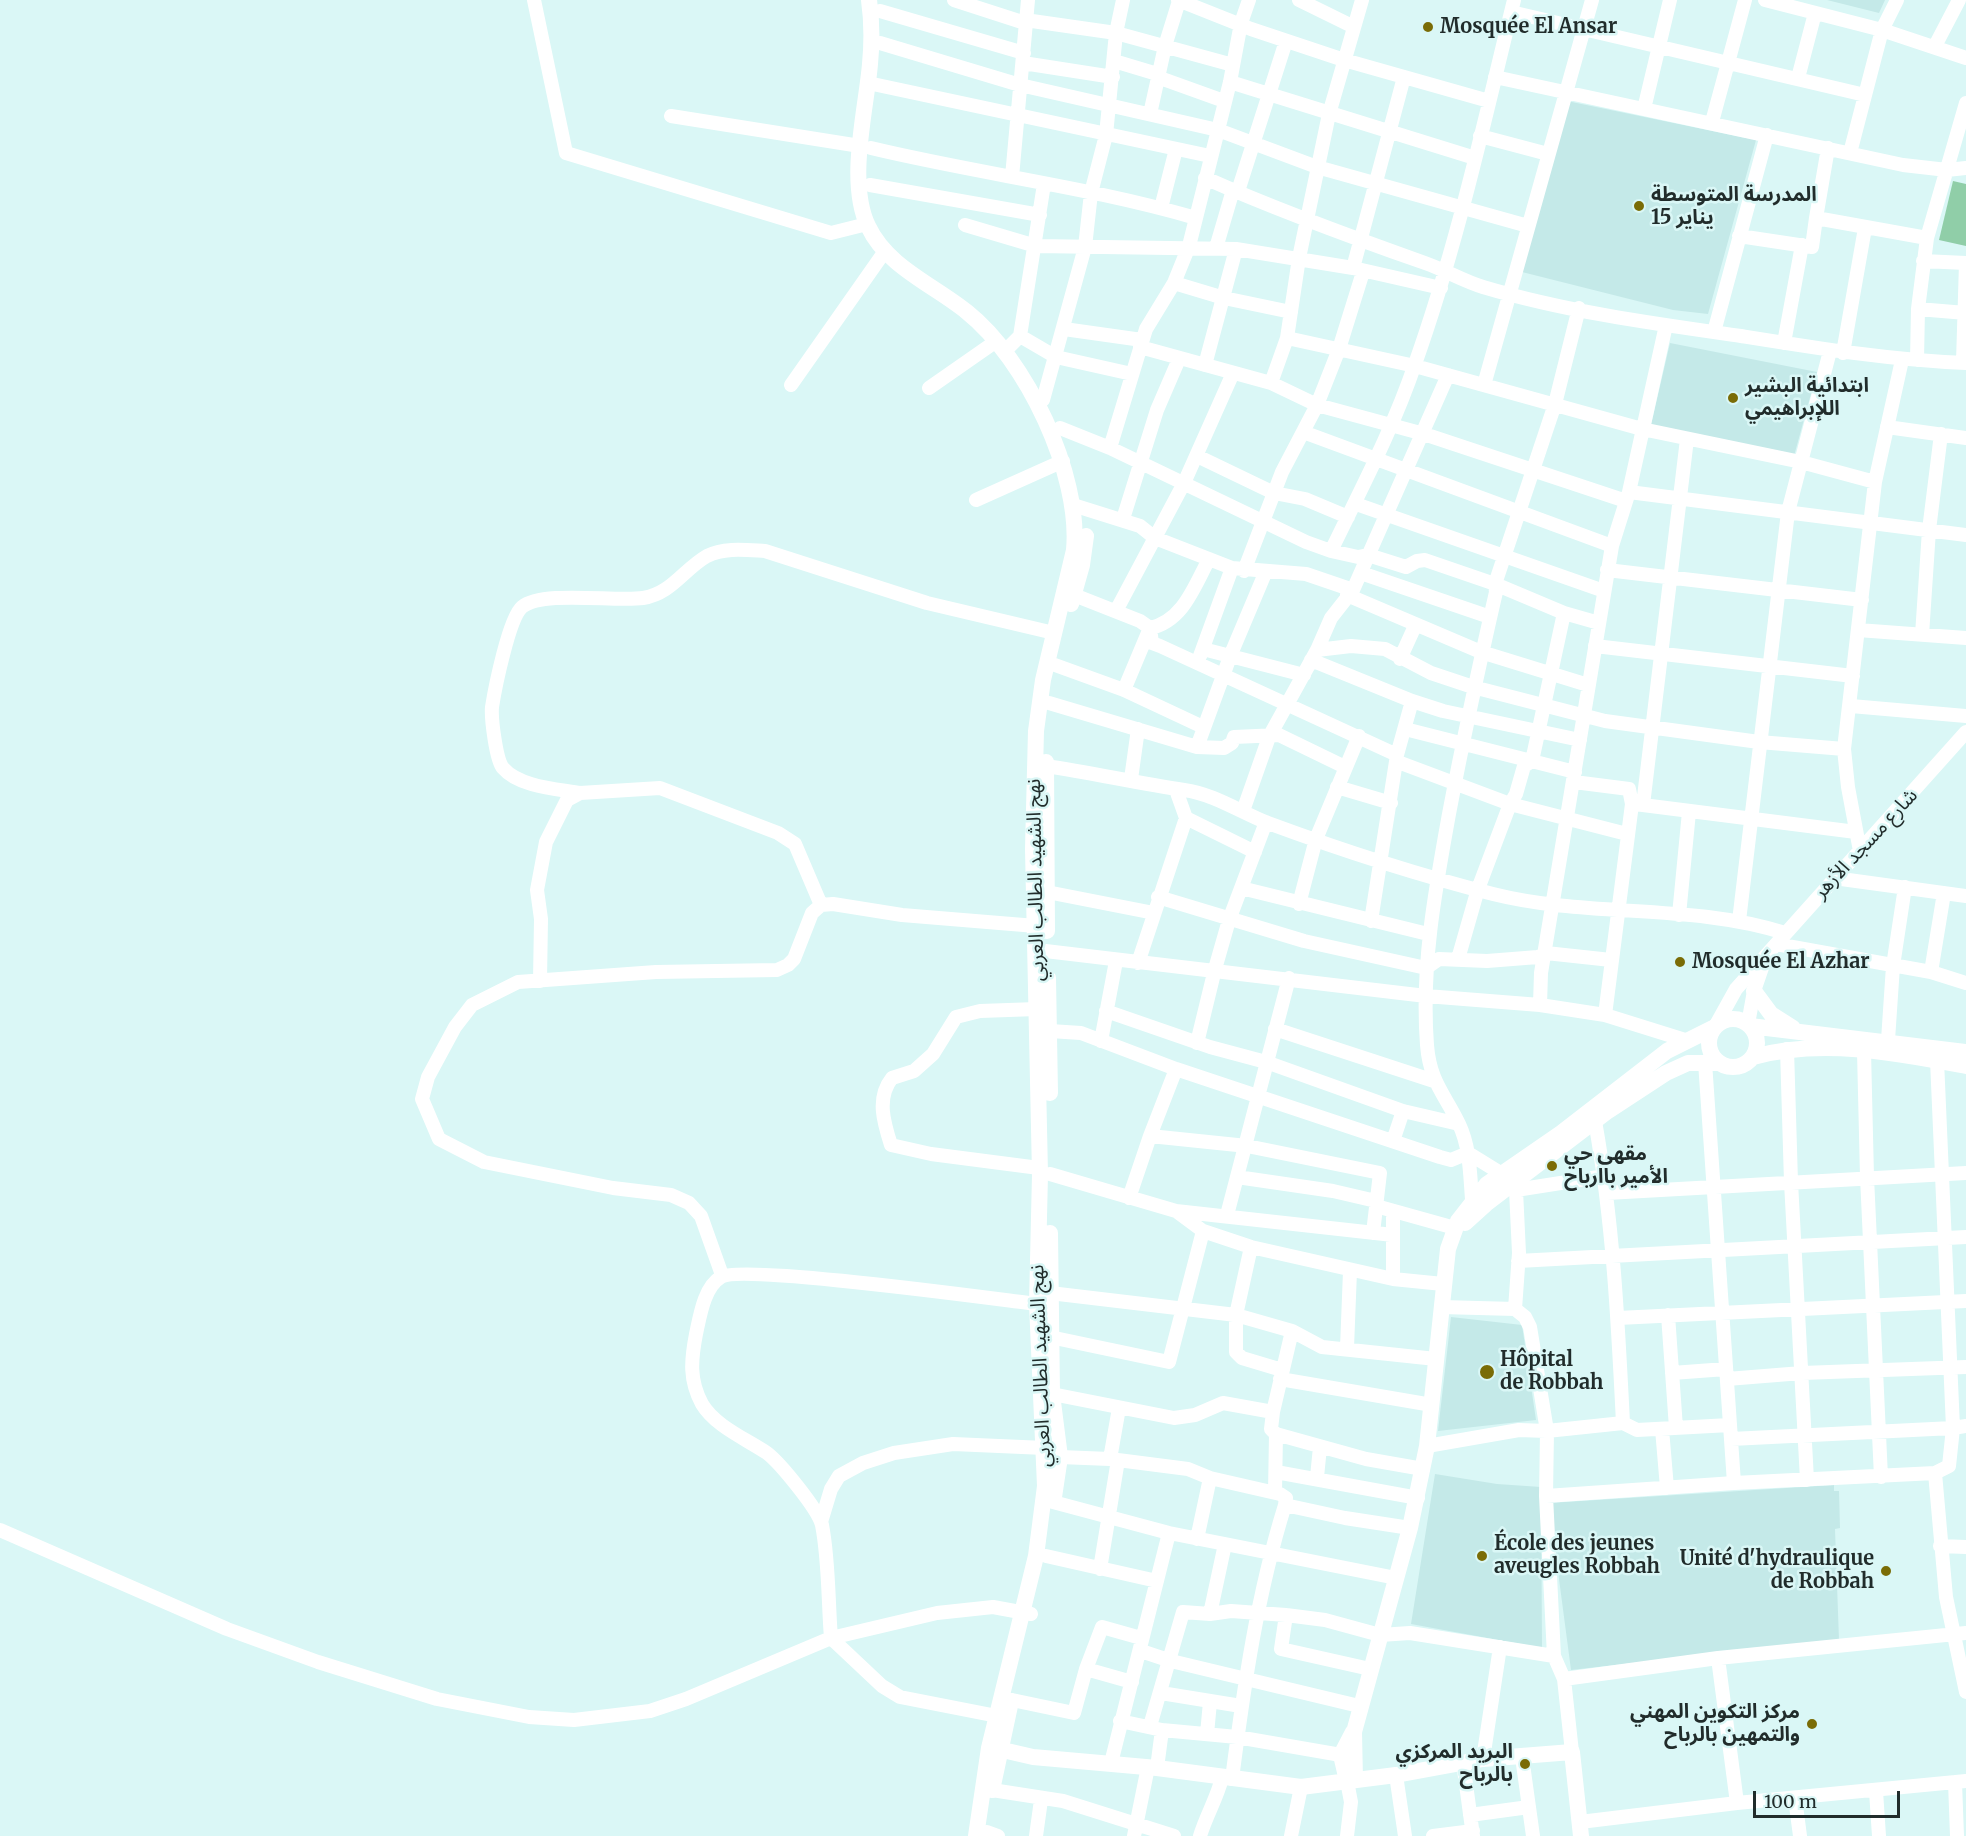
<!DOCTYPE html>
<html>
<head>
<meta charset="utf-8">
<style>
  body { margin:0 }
  #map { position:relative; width:1966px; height:1836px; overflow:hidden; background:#daf7f6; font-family:Merriweather,serif }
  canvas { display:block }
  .scale { position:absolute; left:1753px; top:1791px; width:147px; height:27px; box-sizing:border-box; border:3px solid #212c2b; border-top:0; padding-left:8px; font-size:18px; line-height:21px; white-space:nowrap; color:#212c2b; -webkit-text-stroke:4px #daf7f6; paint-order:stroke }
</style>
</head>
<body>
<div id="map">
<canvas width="1966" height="1836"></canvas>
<div class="scale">100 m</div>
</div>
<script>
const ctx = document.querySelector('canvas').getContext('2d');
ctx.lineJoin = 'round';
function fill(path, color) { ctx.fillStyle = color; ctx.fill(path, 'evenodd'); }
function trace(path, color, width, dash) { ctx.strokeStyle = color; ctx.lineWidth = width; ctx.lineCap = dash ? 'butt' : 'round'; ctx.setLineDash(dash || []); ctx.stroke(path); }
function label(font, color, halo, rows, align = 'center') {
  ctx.font = font + ' Merriweather,"Noto Sans Arabic",serif'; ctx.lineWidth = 5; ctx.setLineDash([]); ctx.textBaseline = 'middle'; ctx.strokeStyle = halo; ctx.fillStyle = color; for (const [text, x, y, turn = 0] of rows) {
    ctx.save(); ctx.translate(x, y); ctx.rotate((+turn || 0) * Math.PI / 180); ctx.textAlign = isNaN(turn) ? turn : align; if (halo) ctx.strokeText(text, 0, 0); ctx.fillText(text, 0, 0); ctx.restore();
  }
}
fill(new Path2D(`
  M1827,0H1885L1879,13Z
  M1567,101L1756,140L1708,314L1673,310L1522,272Z
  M1670,343L1817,372L1794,456L1651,425Z
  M1451,1317L1522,1325L1536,1420L1438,1431Z
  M1435,1474L1497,1484L1541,1487L1542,1648L1411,1624Z
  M1834,1485V1491H1839L1840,1528L1835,1529L1839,1640L1571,1670L1549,1503Z`), '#c4e9e8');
fill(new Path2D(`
  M1953,181L1966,184V246L1939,240Z`), '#90cea8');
trace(new Path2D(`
  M534,0L566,153L831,233L867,224
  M954,0L1025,23
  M1178,0L1251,29L1344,60L1489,101
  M1299,0L1354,27
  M1765,0L1882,30L1966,58
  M880,11L1024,53
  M1511,12L1865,95
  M1025,20L1116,33L1233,65
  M880,43L1020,85L1218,130L1317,167L1528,226
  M1935,46L1959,0
  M1114,61L1154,73L1160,78L1224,101
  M1023,63L1113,77
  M1495,77L1903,165L1947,170L1966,168
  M1798,78L1815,13
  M1230,82L1475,158
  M868,83L1210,156
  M1644,109L1670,0
  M1150,114L1165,46L1179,1
  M671,116L860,146
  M1712,122L1745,0
  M1480,136L1548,154
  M871,148C979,174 1090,187 1196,218
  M1850,153L1882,30L1897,0
  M1012,177L1028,0
  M1205,178C1277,210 1351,237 1425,263C1445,270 1463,281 1483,287C1567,312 1656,324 1741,336C1816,348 1890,360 1966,363
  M870,185L1040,215
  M1161,208L1176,149
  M1816,218L1828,148
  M965,225L1036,246L1236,249L1353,268L1441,288
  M1739,236L1812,247L1816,218L1927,238
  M1216,248L1233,190L1239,188L1286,41
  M1923,261L1966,263
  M1353,268L1404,77
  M1174,283L1224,298L1291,312
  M1918,309L1966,313
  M1064,329L1142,340
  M1714,332L1767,135
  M1020,336L1044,184
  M1287,338L1415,366L1642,429L1801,462L1875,482
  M1784,343L1802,245
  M1009,347L1020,336L1056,357L1132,374
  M1140,347L1271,383L1317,405L1424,434L1626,501
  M1843,353L1865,228
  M1917,360L1918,309L1927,238L1966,103
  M1963,362L1966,263
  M1205,365L1236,249
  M1271,383L1287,338L1299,258L1329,114L1362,0
  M791,385L885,251
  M1484,385L1592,0
  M929,388L995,342
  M1043,400L1085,247L1091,193L1106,135L1116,33L1123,0
  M1887,427L1966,438
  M1060,428L1110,448L1306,542L1331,551L1358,557L1368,555L1406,567L1417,561L1425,560L1495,584L1564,613L1599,623
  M1303,432L1612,546
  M1110,448L1146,329L1174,283L1189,246L1230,82L1241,23L1249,0
  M1197,456L1274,493L1305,499L1348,517
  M1629,492L1966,535
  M976,500L1063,461
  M1356,504L1604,591
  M1073,505L1140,526L1155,538L1232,568L1306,574L1353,590
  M1123,519L1157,410L1179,359
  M1331,551C1361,489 1393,429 1415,364C1457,246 1484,122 1514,0
  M1607,570L1862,600
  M1244,571L1282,472L1317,405L1339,349L1363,272
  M1361,573L1490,617
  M1074,595L1140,621L1150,628L1152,643L1160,646L1397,755
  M1347,595L1481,652L1588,685
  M1116,611L1184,483L1233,373
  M1858,630L1966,638
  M1922,635L1929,530L1941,434
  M1595,646L1853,676
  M1203,649L1304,675
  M1317,650L1351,646L1385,649L1431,673L1473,687L1605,721L1759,742L1844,749L1848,787L1860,851
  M1200,656L1232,568
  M1400,659L1415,626
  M1311,660L1412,701L1443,711L1580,740
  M1055,665L1124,690L1203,727
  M1124,690L1150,628C1183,621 1194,587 1209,559
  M1049,703L1197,747L1224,748L1232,743L1234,737L1279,735L1345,767
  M1851,706L1966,716
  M1405,729L1575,772
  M1197,747L1231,654L1266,571
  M1844,749L1875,482L1902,360
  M1398,762L1510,804L1627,834
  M1046,766C1092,773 1138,783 1184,790C1214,794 1240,812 1268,823C1341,850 1418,875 1493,894C1588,918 1691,903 1785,933
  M1131,779L1138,729
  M1574,782L1629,789L1632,804L1605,1015
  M1337,787L1391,803
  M580,793C558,789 519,787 503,768C496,760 491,718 492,707C495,688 509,618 522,607C543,590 615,602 643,598C671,594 684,569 707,556C724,547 747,550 765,551L927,603L1054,633
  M1635,804L1856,832
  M1643,805L1687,439
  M1243,811L1269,737L1317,650L1331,618L1353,590L1448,375
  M1186,818L1255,852
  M1834,878L1966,896
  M1241,888L1428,934
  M1047,892L1154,913
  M1158,897L1304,941L1426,968L1439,959L1487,961L1538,957L1546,953L1611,960
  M1299,904L1316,839L1359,736
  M1679,915L1689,812
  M1371,921L1397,755L1412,701
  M1739,921L1788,512L1830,351
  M1776,944L1931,972L1966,983
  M1037,950L1426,996L1540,1005L1605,1015L1685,1040
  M1458,959L1478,889L1510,804L1516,794L1524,766L1532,761L1564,613
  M1138,963L1186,818L1176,790
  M1931,972L1944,893
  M540,981L541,919L537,890L546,842L567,800L580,793L660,788L778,833L795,844L821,905
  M1540,1005L1541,973L1612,546L1629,492L1666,325
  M1037,1009L980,1011L956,1017L933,1054L914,1071L892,1078C876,1098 884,1123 891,1145L931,1154L1039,1168
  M1106,1011L1210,1047L1266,1062L1403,1111L1459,1124
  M1748,1024L1754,991L1764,962
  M1716,1025L1736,989L1966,732
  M1275,1029L1434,1081
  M1050,1031L1081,1033L1176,1069L1440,1157L1451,1160L1468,1153
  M1888,1040L1893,966L1905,887
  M1101,1041L1116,961
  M1197,1043L1215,969L1229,920L1266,822
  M1787,1049L1791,1182L1807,1480
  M1864,1051L1867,1177L1881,1477
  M1705,1062L1734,1483
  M1150,1136L1176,1069
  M1393,1141L1403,1111
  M1468,1153L1502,1174L1516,1190L1519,1253L1515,1309
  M1050,1174L1176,1211L1203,1231L1251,1247L1393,1279L1443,1284
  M1237,1177L1333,1191L1376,1201
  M1516,1190L1605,1176
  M1607,1193L1966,1173
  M1129,1198L1150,1136L1247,1146L1380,1173L1373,1233
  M1472,1199C1470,1174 1470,1147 1459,1124C1444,1093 1430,1082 1427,1045C1421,966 1435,891 1449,814C1463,740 1479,666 1496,592L1495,584L1555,404L1579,308
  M1376,1206L1455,1228
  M1176,1211L1393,1235
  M1227,1215L1289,978
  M1251,1247L1236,1315V1352L1242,1358L1282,1370
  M1518,1261L1966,1237
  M722,1275L701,1216L689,1203L671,1195L613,1188L484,1162L439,1139L422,1099L428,1077L455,1027L472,1005L518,982L656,972L777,970L788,965L794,959L812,913L821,905L833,904L902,915L1036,926
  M1393,1279V1212
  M1050,1293L1236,1315L1292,1331L1322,1347L1436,1359
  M1441,1307L1515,1309L1525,1317L1530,1327L1547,1431L1546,1496L1554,1656L1564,1679L1572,1752
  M1668,1315L1676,1428
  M1618,1318L1966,1301
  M1050,1337L1169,1362L1203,1231
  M1347,1348L1350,1271
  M1672,1373L1726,1369
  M1280,1379L1432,1405
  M1727,1379L1802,1373L1966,1367
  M1052,1394L1174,1418L1195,1415L1223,1403L1273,1412
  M1623,1423L1637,1430L1730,1425
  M1662,1429L1667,1488
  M1276,1434L1366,1459L1423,1469
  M1731,1439L1953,1428L1937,1060
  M1427,1446L1519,1430L1547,1431L1623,1423C1618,1322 1613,1221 1595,1121
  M1110,1459L1119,1408
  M1276,1472L1418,1498
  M1935,1473L1946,1597L1966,1692
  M1317,1477L1320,1447
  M1275,1492L1276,1434L1271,1429L1273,1412L1292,1331
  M1546,1496L1734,1483L1935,1473L1949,1466L1953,1428L1966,1426
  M1053,1502L1169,1533L1225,1544L1210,1614L1231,1611L1286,1615L1325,1620L1380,1635L1410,1633L1554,1656
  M1285,1505L1345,1518L1410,1528
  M821,1522L831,1489L839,1476L863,1463L894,1453L953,1444L1045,1448L1060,1457L1110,1459L1188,1469L1210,1478L1280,1494L1286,1498L1285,1505C1257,1595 1244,1686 1232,1779
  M0,1530L227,1629L318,1662L437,1699L529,1717L574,1720L650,1711L686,1699L831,1638L937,1613L993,1607L1031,1614
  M1197,1539L1210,1478
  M1225,1544L1396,1578
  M1940,1546L1966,1547
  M1046,1556L1157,1581
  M1100,1569L1118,1460
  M1286,1615L1281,1649L1370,1669
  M1141,1651L1171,1661L1359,1706
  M1718,1658L1737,1803
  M1086,1669L1132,1682
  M1564,1679L1718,1658L1966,1633
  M1161,1693L1241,1706
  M1012,1700L1074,1713L1086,1669L1102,1627L1141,1638
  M997,1716L900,1697L882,1686L831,1638C828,1601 829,1561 822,1525C818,1509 780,1463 767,1453C746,1439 715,1426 702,1404C689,1380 691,1360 696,1334C700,1316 704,1287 721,1277C741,1264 995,1299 1037,1304
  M1120,1721L1162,1730L1237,1737L1341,1755
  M1150,1726L1183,1612L1210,1614
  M1207,1734L1210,1702
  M1522,1757L1533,1836
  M1483,1759L1500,1647
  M1463,1762L1473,1836
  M1111,1763L1169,1533
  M1157,1768L1162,1730
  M1396,1775L1405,1836
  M1955,1782L1957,1836
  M992,1790L1063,1801L1174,1836
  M1876,1791L1879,1836
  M1795,1798L1800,1836
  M1470,1815L1529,1807
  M1580,1822L1737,1803L1966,1781
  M987,1832L998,1836
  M1036,1836L1041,1800
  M1134,1836L1148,1767
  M1200,1836C1206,1816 1217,1798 1222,1778
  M1291,1836L1301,1787
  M1347,1836L1351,1802L1347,1781
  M1433,1836L1473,1831`), '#fff', 14);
trace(new Path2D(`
  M869,0C872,21 872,43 870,64C866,111 847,182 868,226C887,267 934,285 967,312C1026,359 1081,474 1074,550L1043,680L1036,731L1033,849L1040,1174L1037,1304L1045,1486L1036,1556L989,1748L976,1836
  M1071,604L1082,565L1086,536
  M1046,762L1047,931
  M1048,978L1050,1093
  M1754,991L1771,1014L1793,1028
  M1709 1043a24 24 0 1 1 48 0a24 24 0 1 1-48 0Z
  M1750,1026L1966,1052
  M1753,1057C1822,1038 1897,1053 1966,1066
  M1465,1223L1486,1204L1608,1111L1666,1073L1688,1063H1719
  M1050,1233L1052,1394L1060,1457L1054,1497
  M994,1748L1033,1757L1157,1768L1301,1787L1396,1775L1483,1759L1572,1752L1581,1836
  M1355,1780L1354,1732L1410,1528L1427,1446L1448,1249L1458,1221L1487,1184L1561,1133L1667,1051L1713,1028
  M1347,1781L1341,1755L1353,1732
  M992,1790L1011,1701`), '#fff', 16);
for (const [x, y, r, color] of [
  [1428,27,6,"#7a6c06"],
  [1639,206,6,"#7a6c06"],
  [1733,398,6,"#7a6c06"],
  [1680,962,6,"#7a6c06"],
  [1552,1166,6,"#7a6c06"],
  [1487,1372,8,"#7a6c06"],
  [1482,1556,6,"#7a6c06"],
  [1886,1571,6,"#7a6c06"],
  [1812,1724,6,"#7a6c06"],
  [1525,1764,6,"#7a6c06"]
]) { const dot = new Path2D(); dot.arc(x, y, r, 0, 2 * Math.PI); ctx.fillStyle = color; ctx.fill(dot); trace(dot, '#daf7f6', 2); }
label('bold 20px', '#212c2b', '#daf7f6', [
  ["Mosquée El Ansar",1440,27],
  ["المدرسة المتوسطة",1651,195],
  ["15 يناير",1651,218],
  ["ابتدائية البشير",1745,386],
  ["اللإبراهيمي",1745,409],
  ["Mosquée El Azhar",1692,962],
  ["مقهى حي",1564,1154],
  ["الأمير باارباح",1564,1177],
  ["Hôpital",1500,1360],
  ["de Robbah",1500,1383],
  ["École des jeunes",1494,1544],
  ["aveugles Robbah",1494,1567],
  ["Unité d'hydraulique",1874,1559,"right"],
  ["de Robbah",1874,1582,"right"],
  ["مركز التكوين المهني",1800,1712,"right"],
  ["والتمهين بالرباح",1800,1735,"right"],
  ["البريد المركزي",1513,1752,"right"],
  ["بالرباح",1513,1775,"right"]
], 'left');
label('20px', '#212c2b', '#daf7f6', [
  ["شارع مسجد الأزهر",1866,844,-47],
  ["نهج الشهيد الطالب العربي",1036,880,-91],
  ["نهج الشهيد الطالب العربي",1041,1366,-92]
]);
</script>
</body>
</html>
